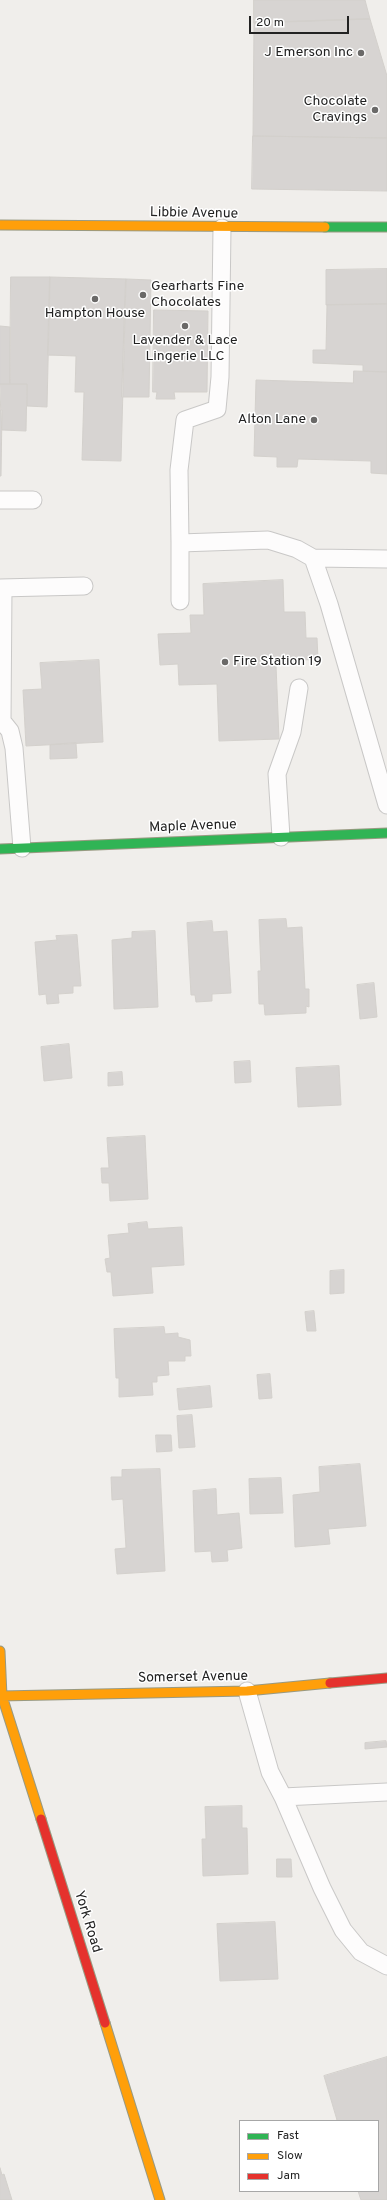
<!DOCTYPE html>
<html>
<head>
<meta charset="utf-8">
<style>
  body { margin:0 }
  #map { position:relative; width:387px; height:2200px; overflow:hidden; background:#f0eeeb; font-family:Overpass,sans-serif }
  canvas { display:block }
  .legend { position:absolute; left:239px; top:2120px; width:140px; height:72px; box-sizing:border-box; background:#fff; border:1px solid #a7a7a7; margin:0; padding:5px 7px; list-style:none; font-size:12px; color:#222 }
  .legend li { display:flex; align-items:center; gap:8px; height:20px }
  .legend b { width:20px; border:1px solid #a7a7a7 }
  .scale { position:absolute; left:249px; top:16px; width:100px; height:18px; box-sizing:border-box; border:2px solid #222; border-top:0; padding-left:5px; font-size:12px; line-height:14px; white-space:nowrap; color:#222; -webkit-text-stroke:3px #fff; paint-order:stroke }
</style>
</head>
<body>
<div id="map">
<canvas width="387" height="2200"></canvas>
<ul class="legend">
<li><b style="height:5px;background:#30b455"></b>Fast</li>
<li><b style="height:5px;background:#ff9f0a"></b>Slow</li>
<li><b style="height:5px;background:#e5322d"></b>Jam</li>
</ul>
<div class="scale">20 m</div>
</div>
<script>
const ctx = document.querySelector('canvas').getContext('2d');
ctx.lineJoin = 'round';
function fill(path, color) { ctx.fillStyle = color; ctx.fill(path, 'evenodd'); }
function trace(path, color, width, dash) { ctx.strokeStyle = color; ctx.lineWidth = width; ctx.lineCap = dash ? 'butt' : 'round'; ctx.setLineDash(dash || []); ctx.stroke(path); }
function label(font, color, halo, rows, align = 'center') {
  ctx.font = font + ' Overpass,sans-serif'; ctx.lineWidth = 3; ctx.setLineDash([]); ctx.textBaseline = 'middle'; ctx.strokeStyle = halo; ctx.fillStyle = color; for (const [text, x, y, turn = 0] of rows) {
    ctx.save(); ctx.translate(x, y); ctx.rotate((+turn || 0) * Math.PI / 180); ctx.textAlign = isNaN(turn) ? turn : align; if (halo) ctx.strokeText(text, 0, 0); ctx.fillText(text, 0, 0); ctx.restore();
  }
}
const building = new Path2D(`
  M254,0H365L370,19L254,23Z
  M370,19L387,76V138L253,136L254,23Z
  M253,136L387,138V191L252,189Z
  M387,269V304L326,305V270Z
  M11,277H50L47,407L27,406V384H10Z
  M50,277L126,279L121,461L82,460L84,392H75L76,356L48,355Z
  M126,279L151,280L149,397H122Z
  M387,304V372L363,371V365L313,363V350H326L327,305Z
  M154,310L208,311L207,392H174L175,399H156L157,392H153Z
  M0,326L10,327V384H0Z
  M354,371L387,372V474L371,473V461L298,459L297,467H277V457L254,456L256,380L353,383Z
  M0,384H27L26,431L2,430Z
  M0,410H2L1,476H0Z
  M283,580L284,612H305L306,638H317L318,659L290,661L291,664L276,665L279,739L219,741L217,684L179,685L178,664L160,665L158,634L191,633L190,615H204L203,584Z
  M99,660L103,742L26,746L23,690L42,689L40,663Z
  M76,743L77,758L50,759V745Z
  M286,919L287,928L302,927L305,989H309V1007L306,1006V1013L265,1015L264,1004H259L258,971H261L259,920Z
  M212,921L213,932L227,931L231,993L212,994V1001L196,1002L195,995H191L187,923Z
  M155,931L158,1007L114,1009L112,940L132,938V932Z
  M77,935L81,986H73V993L58,994L59,1003L47,1004L46,994L39,995L35,942L57,940L56,936Z
  M374,983L377,1017L360,1019L357,985Z
  M69,1044L72,1078L44,1081L41,1047Z
  M250,1061L251,1082L235,1083L234,1062Z
  M339,1066L341,1105L298,1107L296,1068Z
  M122,1072L123,1085L108,1086V1073Z
  M145,1136L148,1199L110,1201L109,1183H102L101,1168H109L107,1138Z
  M147,1222L148,1229L182,1227L184,1265L151,1267L153,1293L113,1296L111,1272H107L105,1259L110,1258L108,1235L129,1233L128,1224Z
  M344,1270V1293L330,1294V1271Z
  M314,1311L316,1331H307L305,1312Z
  M164,1327L165,1334L178,1333V1337L190,1340L191,1356H185V1361H168L169,1375L157,1376V1382H152L153,1395L119,1397V1378H116L114,1329Z
  M270,1374L272,1398L259,1399L257,1375Z
  M210,1386L212,1407L179,1410L177,1389Z
  M192,1415L195,1447L179,1448L177,1416Z
  M156,1435H171L172,1451L157,1452Z
  M360,1464L366,1526L328,1529L330,1544L295,1547L293,1495L320,1492L319,1467Z
  M160,1469L165,1571L117,1574L115,1549L126,1548L123,1499L112,1500L111,1477H122V1470Z
  M281,1478L283,1513L250,1514L249,1479Z
  M216,1489L217,1515L239,1513L242,1548L227,1550L228,1561L212,1562L211,1551L195,1552L193,1491Z
  M386,1741L387,1747L365,1749V1743Z
  M242,1806V1828H247L248,1874L203,1876L202,1839H206L205,1807Z
  M277,1859H291L292,1877H277Z
  M275,1922L278,1979L220,1981L217,1924Z
  M387,2057V2200H361L358,2191H378V2121H334L337,2120L324,2076Z
  M0,2168L2,2175L4,2174L12,2200H0Z`);
fill(building, '#d7d4d2');
trace(building, '#d3d0cc', 1);
const lane = new Path2D(`
  M0,500H33
  M180,543L179,470L185,420L217,409L220,377L222,228
  M313,558L387,559
  M0,588L84,586
  M180,601V543L268,540L297,549L313,558L329,604L387,805
  M2,721L3,588
  M0,724L2,721L10,731L14,748L22,848
  M281,837L277,774L292,732L299,688
  M247,1691L270,1772L283,1797L322,1888L343,1930L361,1952L387,1966
  M283,1797L387,1792`);
const fast = new Path2D(`
  M325,227H387
  M0,849L387,833`);
const slow = new Path2D(`
  M0,225L325,227
  M0,1651L2,1696L41,1819
  M0,1696L247,1691L330,1683
  M105,2023L160,2200`);
const jam = new Path2D(`
  M330,1683L387,1678
  M41,1819L105,2023`);
trace(lane, '#c9c8c7', 19);
trace(fast, '#999a82', 11);
trace(slow, '#999a82', 11);
trace(jam, '#999a82', 11);
trace(lane, '#fdfcfc', 17);
trace(fast, '#30b455', 9);
trace(slow, '#ff9f0a', 9);
trace(jam, '#e5322d', 9);
for (const [x, y, r, color] of [
  [361,53,4,"#6a6968"],
  [375,110,4,"#6a6968"],
  [143,295,4,"#6a6968"],
  [95,299,4,"#6a6968"],
  [185,326,4,"#6a6968"],
  [314,420,4,"#6a6968"],
  [225,662,4,"#6a6968"]
]) { const dot = new Path2D(); dot.arc(x, y, r, 0, 2 * Math.PI); ctx.fillStyle = color; ctx.fill(dot); trace(dot, '#fff', 1.5); }
label('14px', '#222', '#fff', [
  ["J Emerson Inc",353,53],
  ["Chocolate",367,102],
  ["Cravings",367,118],
  ["Gearharts Fine",151,287,"left"],
  ["Chocolates",151,303,"left"],
  ["Hampton House",95,314,"center"],
  ["Lavender & Lace",185,341,"center"],
  ["Lingerie LLC",185,357,"center"],
  ["Alton Lane",306,420],
  ["Fire Station 19",233,662,"left"]
], 'right');
label('14px', '#222', '#fff', [
  ["Libbie Avenue",194,214,1],
  ["Maple Avenue",193,827,-2],
  ["Somerset Avenue",193,1678,-1],
  ["York Road",87,1922,73]
]);
</script>
</body>
</html>
